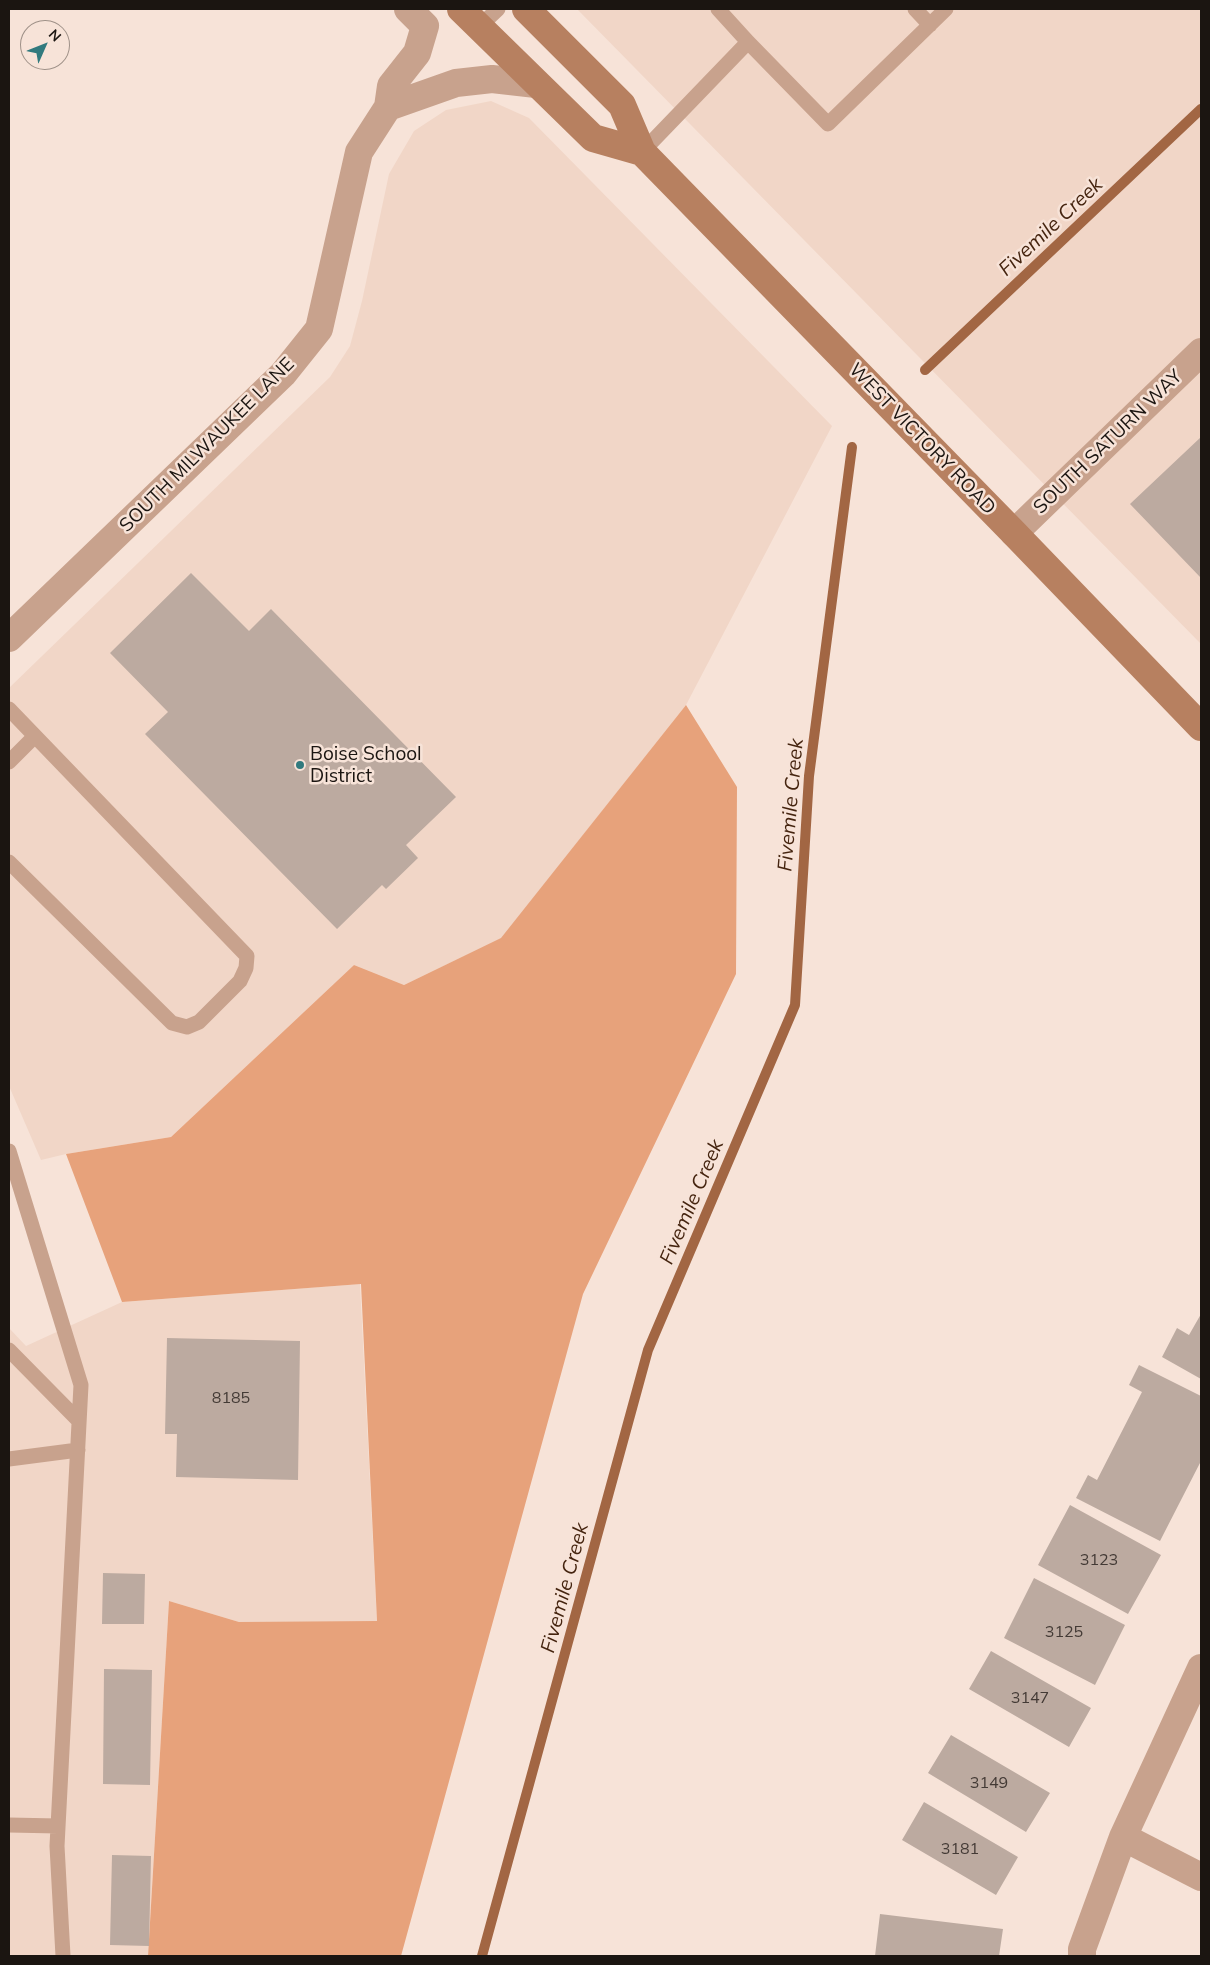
<!DOCTYPE html>
<html>
<head>
<meta charset="utf-8">
<style>
  body { margin:0 }
  #map { position:relative; width:1210px; height:1965px; overflow:hidden; background:#f7e3d8; font-family:Mulish,sans-serif }
  canvas { display:block }
  .frame { position:absolute; inset:0; border:10px solid #1b1511; pointer-events:none }
  .north { position:absolute; left:20px; top:20px; width:50px; height:50px; box-sizing:border-box; background:#f7e3d8; border:1px solid #9f9188; border-radius:50%; rotate:46deg; font-size:14px; font-weight:700; line-height:20px; text-align:center; color:#1b1511 }
  .north::after { content:''; display:block; margin:auto; width:18px; height:22px; background:#317a7e; clip-path:polygon(50% 0,100% 100%,50% 72%,0 100%) }
</style>
</head>
<body>
<div id="map">
<canvas width="1210" height="1965"></canvas>
<div class="frame"></div>
<div class="north">N</div>
</div>
<script>
const ctx = document.querySelector('canvas').getContext('2d');
ctx.lineJoin = 'round';
function fill(path, color) { ctx.fillStyle = color; ctx.fill(path, 'evenodd'); }
function trace(path, color, width, dash) { ctx.strokeStyle = color; ctx.lineWidth = width; ctx.lineCap = dash ? 'butt' : 'round'; ctx.setLineDash(dash || []); ctx.stroke(path); }
function label(font, color, halo, rows, align = 'center') {
  ctx.font = font + ' Mulish,sans-serif'; ctx.lineWidth = 5; ctx.setLineDash([]); ctx.textBaseline = 'middle'; ctx.strokeStyle = halo; ctx.fillStyle = color; for (const [text, x, y, turn = 0] of rows) {
    ctx.save(); ctx.translate(x, y); ctx.rotate((+turn || 0) * Math.PI / 180); ctx.textAlign = isNaN(turn) ? turn : align; if (halo) ctx.strokeText(text, 0, 0); ctx.fillText(text, 0, 0); ctx.restore();
  }
}
fill(new Path2D(`
  M577,9H1201V644Z
  M491,101L529,118L832,426L686,705L502,938L404,985L354,965L171,1137L66,1154L41,1160L9,1086V688L330,377L350,346L362,301L389,174L414,131L446,110Z
  M360,1284L377,1622H239L169,1601L148,1956H9V1328L26,1346L122,1302Z`), '#f1d6c7');
fill(new Path2D(`
  M686,705L737,787L736,974L583,1294L401,1956H148L169,1601L239,1622L377,1621L361,1284L122,1302L66,1154L171,1137L354,965L404,985L501,938Z`), '#e7a27b');
trace(new Path2D(`
  M925,370L1201,109
  M482,1956L648,1350L795,1005L809,776L852,447`), '#a26643', 10);
fill(new Path2D(`
  M1201,437V578L1130,504Z
  M191,573L249,631L271,609L456,797L406,845L418,858L386,889L382,885L337,929L145,734L168,712L110,653Z
  M1201,1314V1379L1162,1357L1177,1328L1189,1335Z
  M167,1338L300,1341L298,1480L176,1477L177,1434H165Z
  M1139,1365L1201,1396V1461L1160,1541L1076,1498L1088,1475L1097,1480L1142,1392L1129,1385Z
  M1070,1505L1161,1555L1128,1614L1038,1565Z
  M103,1573L145,1574L144,1624H102Z
  M1034,1578L1125,1625L1095,1685L1004,1638Z
  M991,1651L1091,1708L1069,1747L969,1689Z
  M104,1669L152,1670L150,1785L103,1784Z
  M951,1735L1050,1793L1026,1832L928,1773Z
  M924,1802L1018,1857L996,1895L902,1840Z
  M112,1855L151,1856L149,1946L110,1945Z
  M880,1914L1003,1929L999,1956H875Z`), '#bcaaa0');
trace(new Path2D(`
  M718,9L748,42
  M915,9L930,25
  M479,27L498,9
  M642,152L748,42L828,124L946,9
  M9,709L247,956L246,968L240,981L199,1022L187,1027L172,1023L9,862
  M9,762L35,736
  M9,1151L81,1385L57,1846L63,1956
  M9,1350L79,1421
  M9,1459L78,1450
  M9,1825L58,1826`), '#c8a28d', 15);
trace(new Path2D(`
  M388,107L456,83L492,79L536,84
  M1014,533L1201,352
  M9,638L283,374L319,329L359,152L388,107L391,86L417,53L425,26L408,9
  M1123,1837L1201,1877
  M1082,1956V1949L1123,1837L1201,1668`), '#c8a28d', 28);
trace(new Path2D(`
  M461,9L593,138L642,152
  M526,9L622,105L642,152L1014,533L1201,727`), '#b78060', 28);
for (const [x, y, r, color] of [
  [300,765,5,"#317a7e"]
]) { const dot = new Path2D(); dot.arc(x, y, r, 0, 2 * Math.PI); ctx.fillStyle = color; ctx.fill(dot); trace(dot, '#f7e3d8', 2); }
label('16px', '#433a35', null, [
  ["8185",231,1398],
  ["3123",1099,1560],
  ["3125",1064,1632],
  ["3147",1030,1698],
  ["3149",989,1783],
  ["3181",960,1849]
]);
label('19px', '#1b1511', '#f7e3d8', [
  ["WEST VICTORY ROAD",922,439,46],
  ["SOUTH SATURN WAY",1108,442,-44],
  ["SOUTH MILWAUKEE LANE",207,445,-45]
]);
label('19px', '#1b1511', '#f7e3d8', [
  ["Boise School",310,754],
  ["District",310,776]
], 'left');
label('italic 20px', '#45240f', '#f7e3d8', [
  ["Fivemile Creek",1051,227,-43],
  ["Fivemile Creek",791,805,-85],
  ["Fivemile Creek",692,1202,-67],
  ["Fivemile Creek",565,1588,-75]
]);
</script>
</body>
</html>
